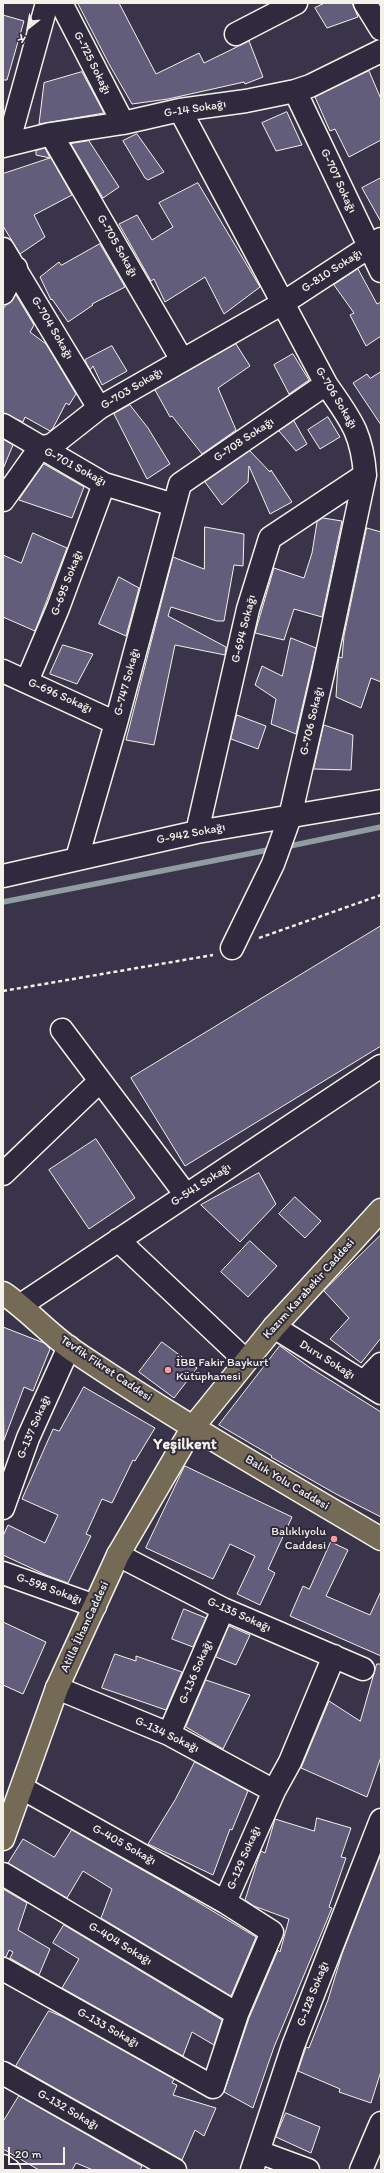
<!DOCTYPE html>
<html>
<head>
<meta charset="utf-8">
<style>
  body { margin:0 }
  #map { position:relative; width:384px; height:2173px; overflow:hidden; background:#393449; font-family:Itim,sans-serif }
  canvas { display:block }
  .frame { position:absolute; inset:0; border:4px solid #f4f1e8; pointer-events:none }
  .north { position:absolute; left:8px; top:8px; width:40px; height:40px; -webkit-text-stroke:3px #2f2a3d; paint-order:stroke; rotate:211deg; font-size:11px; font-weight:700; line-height:16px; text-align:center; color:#f4f1e8 }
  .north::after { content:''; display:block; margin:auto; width:14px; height:18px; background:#f4f1e8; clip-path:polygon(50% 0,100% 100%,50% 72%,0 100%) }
  .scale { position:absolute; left:8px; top:2147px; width:57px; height:18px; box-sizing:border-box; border:2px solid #f4f1e8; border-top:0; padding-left:5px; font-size:12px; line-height:14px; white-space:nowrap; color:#f4f1e8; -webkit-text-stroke:3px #2f2a3d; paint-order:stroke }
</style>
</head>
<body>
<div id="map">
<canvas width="384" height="2173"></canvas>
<div class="frame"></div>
<div class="north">K</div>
<div class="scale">20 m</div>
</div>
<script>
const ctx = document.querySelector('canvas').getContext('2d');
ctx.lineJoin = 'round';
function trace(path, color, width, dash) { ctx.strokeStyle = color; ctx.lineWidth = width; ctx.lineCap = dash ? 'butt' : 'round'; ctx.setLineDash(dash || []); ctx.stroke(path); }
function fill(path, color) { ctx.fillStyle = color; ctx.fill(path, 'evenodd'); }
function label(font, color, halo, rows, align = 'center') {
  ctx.font = font + ' Itim,sans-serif'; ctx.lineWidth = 4; ctx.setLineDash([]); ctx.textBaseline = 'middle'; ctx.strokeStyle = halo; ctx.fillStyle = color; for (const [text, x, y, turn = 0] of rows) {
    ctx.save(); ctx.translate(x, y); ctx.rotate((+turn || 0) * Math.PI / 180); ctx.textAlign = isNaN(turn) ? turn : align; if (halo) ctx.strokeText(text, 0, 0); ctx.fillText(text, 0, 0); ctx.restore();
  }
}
trace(new Path2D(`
  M285,847L381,827
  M3,902L273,849`), '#8f9ca2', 5.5);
const building = new Path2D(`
  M78,3H119L156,74L199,53L204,63L249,41L263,77L245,84L244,82L168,99L132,104L109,64Z
  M325,3H352L358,17L327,28L315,8Z
  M3,15L24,21L7,80H3Z
  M369,71L381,99V140L349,157L335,129L330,131L315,97Z
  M82,72L104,113L39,124L44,83Z
  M287,112L302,145L276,151L262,123Z
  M137,134L164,172L148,180L145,178L123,141Z
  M89,141L119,187L103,198L71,144Z
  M45,148L50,158L36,155V151Z
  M51,158L72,195L34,215L45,237L20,254L3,226V174Z
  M381,178V222L362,188Z
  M198,183L260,287L224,314L205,277L165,302L154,279L151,281L119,224L137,215L152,240L173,227L159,203Z
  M100,244L125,287L92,304L93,305L68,322L52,299L51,300L40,277L59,262L61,265Z
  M358,269L377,304L381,302V336L366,346L350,315L354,313L334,285Z
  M16,295L34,325L30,332L46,344L76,394L69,405L66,403L53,428L50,431L25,417L23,422L3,413V309Z
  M236,344L250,366L218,388L236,430L202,454L172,416L170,417L155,390Z
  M112,346L127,371L102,385L93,366L90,370L85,360Z
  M293,354L309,380L289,394L274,365Z
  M381,372V425L353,383L367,374L370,378Z
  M130,405L148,428L170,464L147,479L114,414Z
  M328,417L340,437L320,449L308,430Z
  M294,421L307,444L296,451L279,431Z
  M3,439L13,445L3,469Z
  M250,451L270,472L271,470L292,502L270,514L249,466L248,482L222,505L205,482Z
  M44,464L84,487L72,518L19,500Z
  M323,518L342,521L322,617L294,609L284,640L255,633L274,568L304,578L312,553L317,522Z
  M205,527L244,534L243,566L234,565L224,621H217L171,607L168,616L226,647L225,655L175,645L154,745L126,740L173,557L204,569Z
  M367,528L381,532V682L371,678L361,708L336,697L338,664L339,657L342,658L344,636Z
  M33,533L67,548L35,631L3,617V555L21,563Z
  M119,577L139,588L126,636L99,624Z
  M291,638L316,648L296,734L271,724L276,699L255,685L262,666L282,676Z
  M63,645L93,654L77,684L50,674Z
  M237,715L266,726L258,749L231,739Z
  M324,725L353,735L351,770L314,769Z
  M381,926V1046L185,1166L131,1078Z
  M96,1139L135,1198L89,1229L49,1170Z
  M259,1173L276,1204L240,1242L201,1205Z
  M295,1197L321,1221L305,1238L279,1214Z
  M381,1235V1338L361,1363L330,1339L349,1318L324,1291Z
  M250,1241L277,1266L248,1297L221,1272Z
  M3,1327L44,1343L50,1349L33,1391L24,1387L4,1440Z
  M162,1342L197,1368L174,1398L139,1372Z
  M280,1346L309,1367L381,1412V1517L336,1494L271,1457L272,1456L219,1425Z
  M84,1387L155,1428L135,1461L133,1460L112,1503L102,1499L86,1534L91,1536L68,1583L46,1575L3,1555V1536L8,1525L45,1543L58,1515L22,1499L53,1429L59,1431Z
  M185,1466L292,1517L268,1569L275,1573L260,1605L237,1594L255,1556L230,1544L213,1579L146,1548Z
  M331,1542L348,1550L326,1596L370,1615L381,1591V1656L290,1616L303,1586L309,1589Z
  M184,1609L206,1618L193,1647L172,1639Z
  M3,1622L46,1642L23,1694L3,1685Z
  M229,1626L250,1635L236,1665L216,1657Z
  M115,1654L136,1661V1656L182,1672L166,1710L102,1688Z
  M377,1664H381V1757L367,1797L301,1768L329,1701L360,1721Z
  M206,1680L250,1695L223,1749L186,1727Z
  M195,1762L248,1791L232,1830L230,1829L213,1875L148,1844L175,1800Z
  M317,1818L351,1828L341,1857L346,1858L329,1907L332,1908L274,2047L253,2108L224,2092L249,2018L278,1950L280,1952L289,1919L254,1906L245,1900L258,1859L261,1851L265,1853L275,1819L314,1831Z
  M72,1830L176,1889L256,1937L231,1996L101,1918L112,1889L83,1871L67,1898L8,1863L23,1839L54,1857Z
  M381,1854V2071L371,2103L339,2092L340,2089L298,2071L306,2047L309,2048L328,2000L342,1954Z
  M3,1889L27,1903L18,1930L50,1949L39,1975L10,1958L13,1952L9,1950L6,1957H3Z
  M64,1925L222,2020L214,2045L192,2032L183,2056L62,1988L79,1959L53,1943Z
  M49,2011L63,2017L174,2079L172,2083L177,2085L173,2095L216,2108L204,2136L195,2130L182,2160L16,2066Z
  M19,2096L142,2166L140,2170H93L76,2163L72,2170H39L3,2149V2122Z
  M286,2113L320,2127L311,2153L276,2137Z`);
fill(building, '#625d7b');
trace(building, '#f4f1e8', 1);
const minor = new Path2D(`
  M61,3L123,123
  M365,3L381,29
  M236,34L296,3
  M295,91L381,271
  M180,110L326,384C350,419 362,432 365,475L323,673L290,817L273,864L232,948
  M51,134L182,360
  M8,144L47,3
  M3,146L51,134L123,123L180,110L246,101L295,91L310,86L381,51
  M3,249L99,408
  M3,293L16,268
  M3,425L104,484L174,505
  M3,500L40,448L52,445L99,408L283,303L381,239
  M3,671L116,723
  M27,681L58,608L104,484
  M197,832L248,609L270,538L365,475
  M77,858L116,723L180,484L326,384
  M3,876L197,832L381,801
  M62,1030L186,1195
  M3,1174L100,1081
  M118,1240L245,1360
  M21,1305L381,1066
  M274,1327L381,1393
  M364,1382L381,1364
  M3,1508L28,1438L69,1347
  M118,1555L223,1609L363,1669
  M3,1573L95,1606
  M57,1688L169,1734L274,1791
  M169,1734L223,1609
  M3,1874L237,2014
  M225,1902L274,1791L290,1762L334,1656
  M3,1969L213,2087L237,2014L272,1932L225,1902L22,1788
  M3,2073L175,2170
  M259,2152L308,2170
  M3,2166L9,2170
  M252,2170L293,2046L381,1820
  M361,2170L381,2123`);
const major = new Path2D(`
  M3,1293C27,1309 47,1332 71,1349C171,1417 277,1477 381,1539
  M3,1839L57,1688L118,1555L193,1427L274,1327L381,1210`);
trace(minor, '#f4f1e8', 25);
trace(major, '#f4f1e8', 25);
trace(new Path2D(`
  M259,938L381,895
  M3,991L213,955`), '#f4f1e8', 2.5, [4, 3]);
trace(minor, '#2f2a3d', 22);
trace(major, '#756a55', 22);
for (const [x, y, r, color] of [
  [168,1370,4,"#ff9aa2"],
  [334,1539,4,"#ff9aa2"]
]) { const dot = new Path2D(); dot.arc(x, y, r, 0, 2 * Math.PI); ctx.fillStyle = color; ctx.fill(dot); trace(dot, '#2f2a3d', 1.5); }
label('12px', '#f4f1e8', '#2f2a3d', [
  ["G-725 Sokağı",92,63,63],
  ["G-14 Sokağı",195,109,-9],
  ["G-707 Sokağı",338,181,65],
  ["G-705 Sokağı",117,246,60],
  ["G-810 Sokağı",332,271,-33],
  ["G-704 Sokağı",52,328,59],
  ["G-703 Sokağı",132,389,-31],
  ["G-706 Sokağı",336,398,59],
  ["G-708 Sokağı",244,440,-34],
  ["G-701 Sokağı",75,467,28],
  ["G-695 Sokağı",67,583,-69],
  ["G-694 Sokağı",244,629,-76],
  ["G-747 Sokağı",127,682,-75],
  ["G-696 Sokağı",60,696,24],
  ["G-706 Sokağı",312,721,-77],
  ["G-942 Sokağı",191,834,-11],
  ["G-541 Sokağı",201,1185,-33],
  ["Kazım Karabekir Caddesi",309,1289,-48],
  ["Duru Sokağı",327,1360,32],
  ["Tevfik Fikret Caddesi",106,1369,34],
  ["G-137 Sokağı",34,1427,-67],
  ["Balık Yolu Caddesi",287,1483,31],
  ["G-598 Sokağı",49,1589,20],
  ["G-135 Sokağı",239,1615,24],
  ["Atilla İlhanCaddesi",85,1627,-65],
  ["G-136 Sokağı",196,1672,-67],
  ["G-134 Sokağı",167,1735,25],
  ["G-405 Sokağı",124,1845,29],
  ["G-129 Sokağı",244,1858,-67],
  ["G-404 Sokağı",120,1944,31],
  ["G-128 Sokağı",313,1994,-69],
  ["G-133 Sokağı",108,2028,29],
  ["G-132 Sokağı",68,2110,30]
]);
label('12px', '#f4f1e8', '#2f2a3d', [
  ["İBB Fakir Baykurt",176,1363],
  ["Kütüphanesi",176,1377],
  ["Balıklıyolu",326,1532,"right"],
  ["Caddesi",326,1546,"right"]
], 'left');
label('bold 16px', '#f4f1e8', '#2f2a3d', [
  ["Yeşilkent",185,1445]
]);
</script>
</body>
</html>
